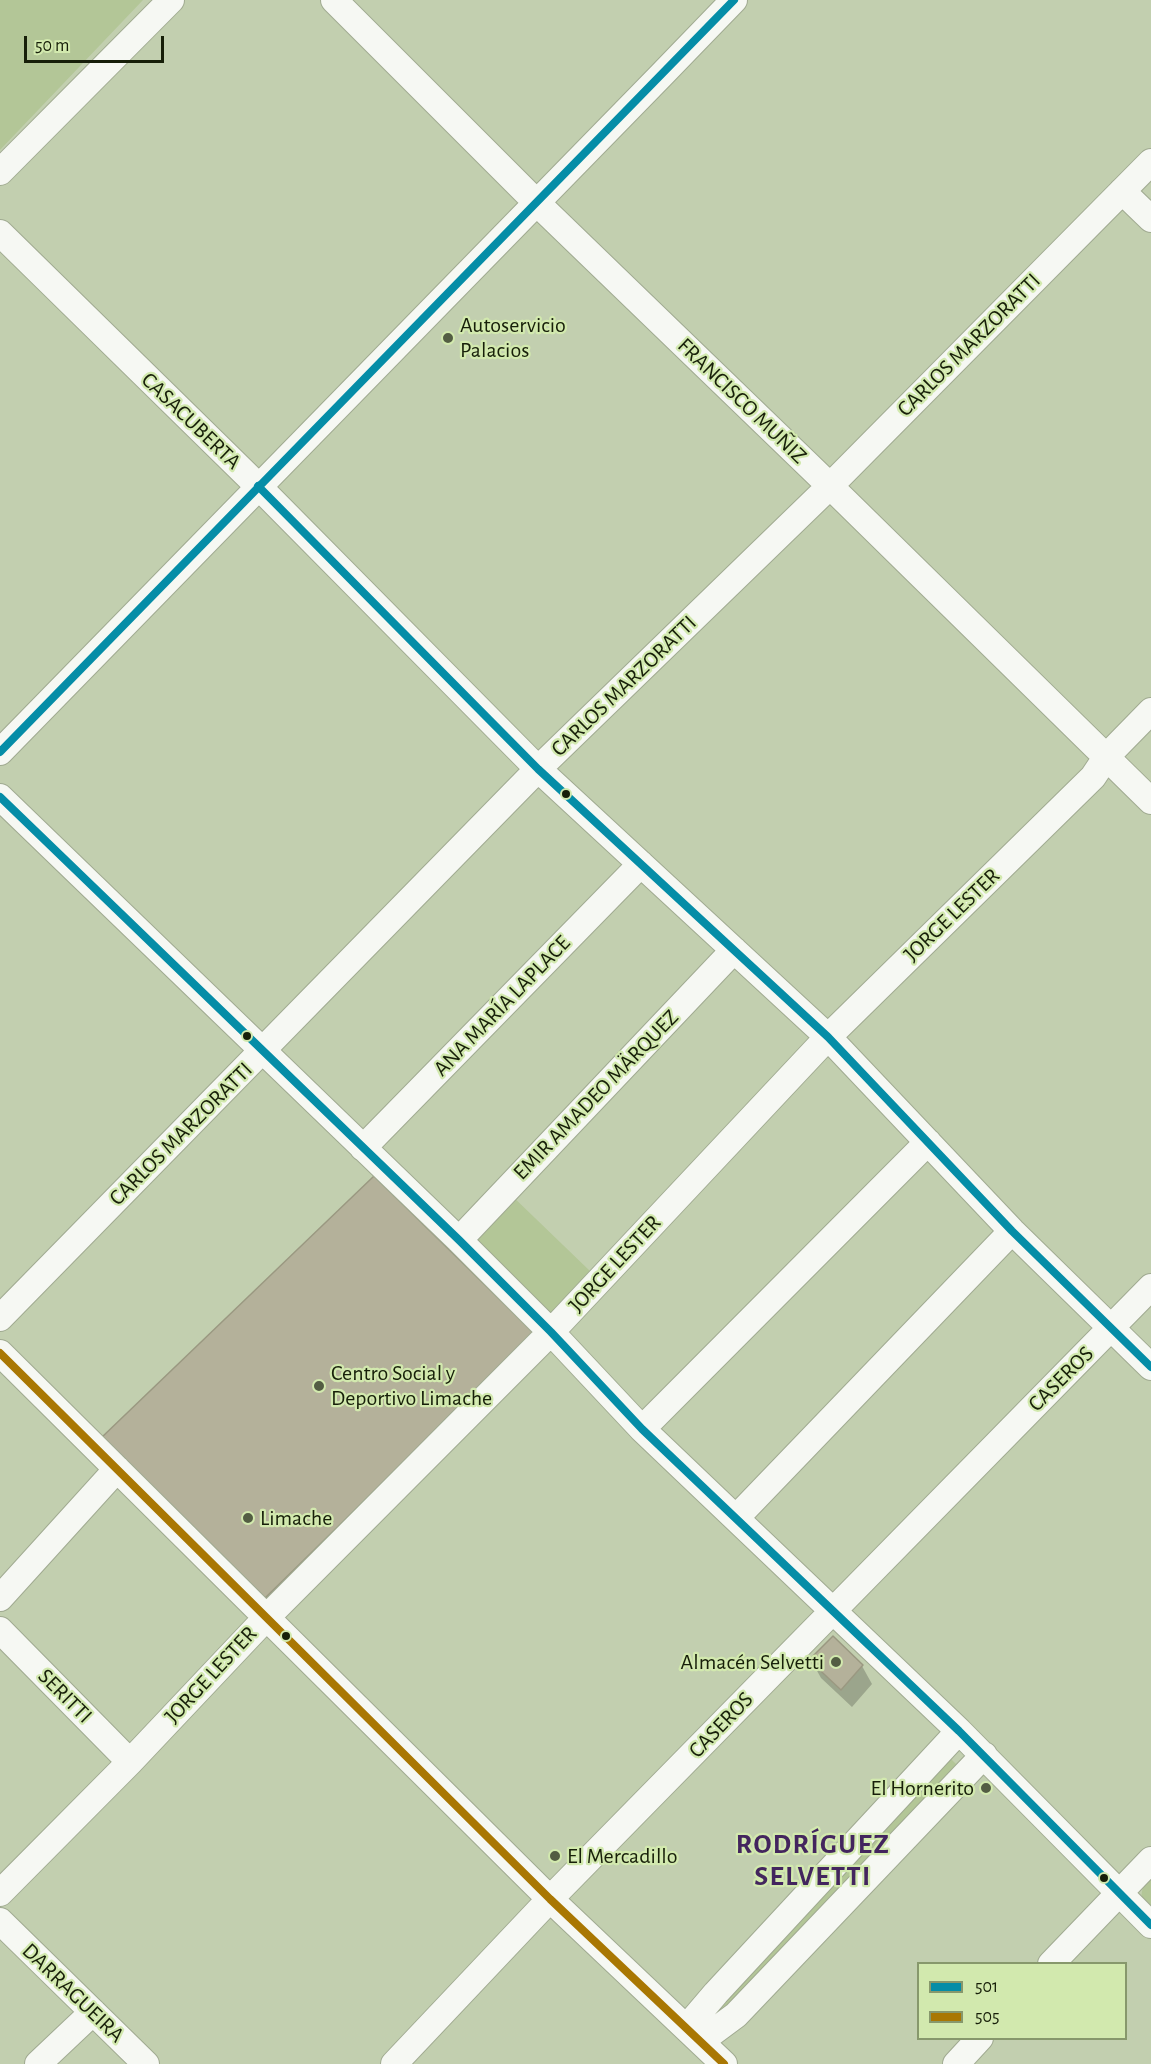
<!DOCTYPE html>
<html>
<head>
<meta charset="utf-8">
<style>
  body { margin:0 }
  #map { position:relative; width:1151px; height:2064px; overflow:hidden; background:#c2cfaf; font-family:"Alegreya Sans",sans-serif }
  canvas { display:block }
  .legend { position:absolute; left:917px; top:1962px; width:210px; height:78px; box-sizing:border-box; background:#d2e9ae; border:2px solid #87986c; margin:0; padding:8px 10px; list-style:none; font-size:18px; color:#171f09 }
  .legend li { display:flex; align-items:center; gap:12px; height:30px }
  .legend b { width:30px; border:2px solid #87986c }
  .scale { position:absolute; left:24px; top:36px; width:140px; height:27px; box-sizing:border-box; border:3px solid #171f09; border-top:0; padding-left:8px; font-size:18px; line-height:21px; white-space:nowrap; color:#171f09; -webkit-text-stroke:4px #d2e9ae; paint-order:stroke }
</style>
</head>
<body>
<div id="map">
<canvas width="1151" height="2064"></canvas>
<ul class="legend">
<li><b style="height:8px;background:#058da7"></b>501</li>
<li><b style="height:8px;background:#a97703"></b>505</li>
</ul>
<div class="scale">50 m</div>
</div>
<script>
const ctx = document.querySelector('canvas').getContext('2d');
ctx.lineJoin = 'round';
function fill(path, color) { ctx.fillStyle = color; ctx.fill(path, 'evenodd'); }
function trace(path, color, width, dash) { ctx.strokeStyle = color; ctx.lineWidth = width; ctx.lineCap = dash ? 'butt' : 'round'; ctx.setLineDash(dash || []); ctx.stroke(path); }
function label(font, color, halo, rows, align = 'center') {
  ctx.font = font + ' "Alegreya Sans",sans-serif'; ctx.lineWidth = 4.5; ctx.setLineDash([]); ctx.textBaseline = 'middle'; ctx.strokeStyle = halo; ctx.fillStyle = color; for (const [text, x, y, turn = 0] of rows) {
    ctx.save(); ctx.translate(x, y); ctx.rotate((+turn || 0) * Math.PI / 180); ctx.textAlign = isNaN(turn) ? turn : align; if (halo) ctx.strokeText(text, 0, 0); ctx.fillText(text, 0, 0); ctx.restore();
  }
}
fill(new Path2D(`
  M0,0H143L0,150Z
  M507,1191L591,1272L551,1313L467,1232Z
  M951,1759L959,1767L719,2018L710,2010Z
  M1151,1877V1911C1138,1899 1139,1890 1151,1877Z`), '#b3c697');
fill(new Path2D(`
  M533,1334L275,1616L103,1438Z
  M811,1660L862,1666L872,1684L852,1707L821,1678Z`), '#0003');
const building = new Path2D(`
  M374,1176L535,1334L264,1599L101,1438Z
  M833,1636L863,1665L841,1690L809,1660Z`);
fill(building, '#b4b19a');
trace(building, '#9a9881', 1.5);
const minor = new Path2D(`
  M334,0L538,204L830,486L1151,801
  M0,172L171,0
  M1122,191L1151,219
  M0,233L258,486L538,769L828,1037L1012,1231L1151,1367
  M0,752C244,500 491,252 734,0
  M0,797L459,1240L551,1332L642,1429L959,1731L1151,1925
  M363,1148L641,864
  M459,1240L734,950
  M0,1318L538,769L830,486L1151,162
  M0,1353L550,1899L724,2064
  M642,1429L928,1142
  M736,1518L1012,1231
  M0,1598L117,1469
  M0,1630L130,1762
  M0,1893L130,1762L266,1618L551,1332L828,1037L1093,777L1107,756L1151,711
  M0,1921L146,2064
  M1051,1964L1151,1860
  M687,2027L716,1993L959,1731
  M701,2041L736,2015L984,1755
  M38,2064L93,2012
  M394,2064L550,1899L1151,1287
  M956,2064L980,2038`);
trace(minor, '#a0aa91', 28);
trace(minor, '#f6f8f3', 26);
trace(new Path2D(`
  M258,486L538,769L828,1037L1012,1231L1151,1367
  M0,752L734,0
  M0,797L459,1240L551,1332L642,1429L959,1731L1151,1925`), '#058da7', 8);
trace(new Path2D(`
  M0,1353L550,1899L724,2064`), '#a97703', 8);
for (const [x, y, r, color] of [
  [448,338,6,"#535d43"],
  [566,794,5,"#171f09"],
  [247,1036,5,"#171f09"],
  [319,1386,6,"#535d43"],
  [248,1518,6,"#535d43"],
  [286,1636,5,"#171f09"],
  [836,1662,6,"#535d43"],
  [986,1788,6,"#535d43"],
  [555,1856,6,"#535d43"],
  [1104,1878,5,"#171f09"]
]) { const dot = new Path2D(); dot.arc(x, y, r, 0, 2 * Math.PI); ctx.fillStyle = color; ctx.fill(dot); trace(dot, '#d2e9ae', 2); }
label('22px', '#171f09', '#d2e9ae', [
  ["Autoservicio",460,325],
  ["Palacios",460,350],
  ["Centro Social y",331,1373],
  ["Deportivo Limache",331,1398],
  ["Limache",260,1518],
  ["Almacén Selvetti",824,1662,"right"],
  ["El Hornerito",974,1788,"right"],
  ["El Mercadillo",567,1856]
], 'left');
label('22px', '#171f09', '#d2e9ae', [
  ["CARLOS MARZORATTI",969,345,-45],
  ["FRANCISCO MUÑIZ",742,401,44],
  ["CASACUBERTA",191,421,44],
  ["CARLOS MARZORATTI",624,686,-44],
  ["JORGE LESTER",952,915,-44],
  ["ANA MARÍA LAPLACE",502,1006,-46],
  ["EMIR AMADEO MÄRQUEZ",596,1095,-46],
  ["CARLOS MARZORATTI",181,1134,-45],
  ["JORGE LESTER",615,1264,-47],
  ["CASEROS",1061,1379,-45],
  ["JORGE LESTER",211,1675,-47],
  ["SERITTI",65,1696,45],
  ["CASEROS",721,1725,-46],
  ["DARRAGUEIRA",73,1993,44]
]);
ctx.letterSpacing = '1.5px';
label('bold 28px', '#43255e', '#d2e9ae', [
  ["RODRÍGUEZ",813,1845],
  ["SELVETTI",813,1877]
]);
ctx.letterSpacing = '0px';
</script>
</body>
</html>
